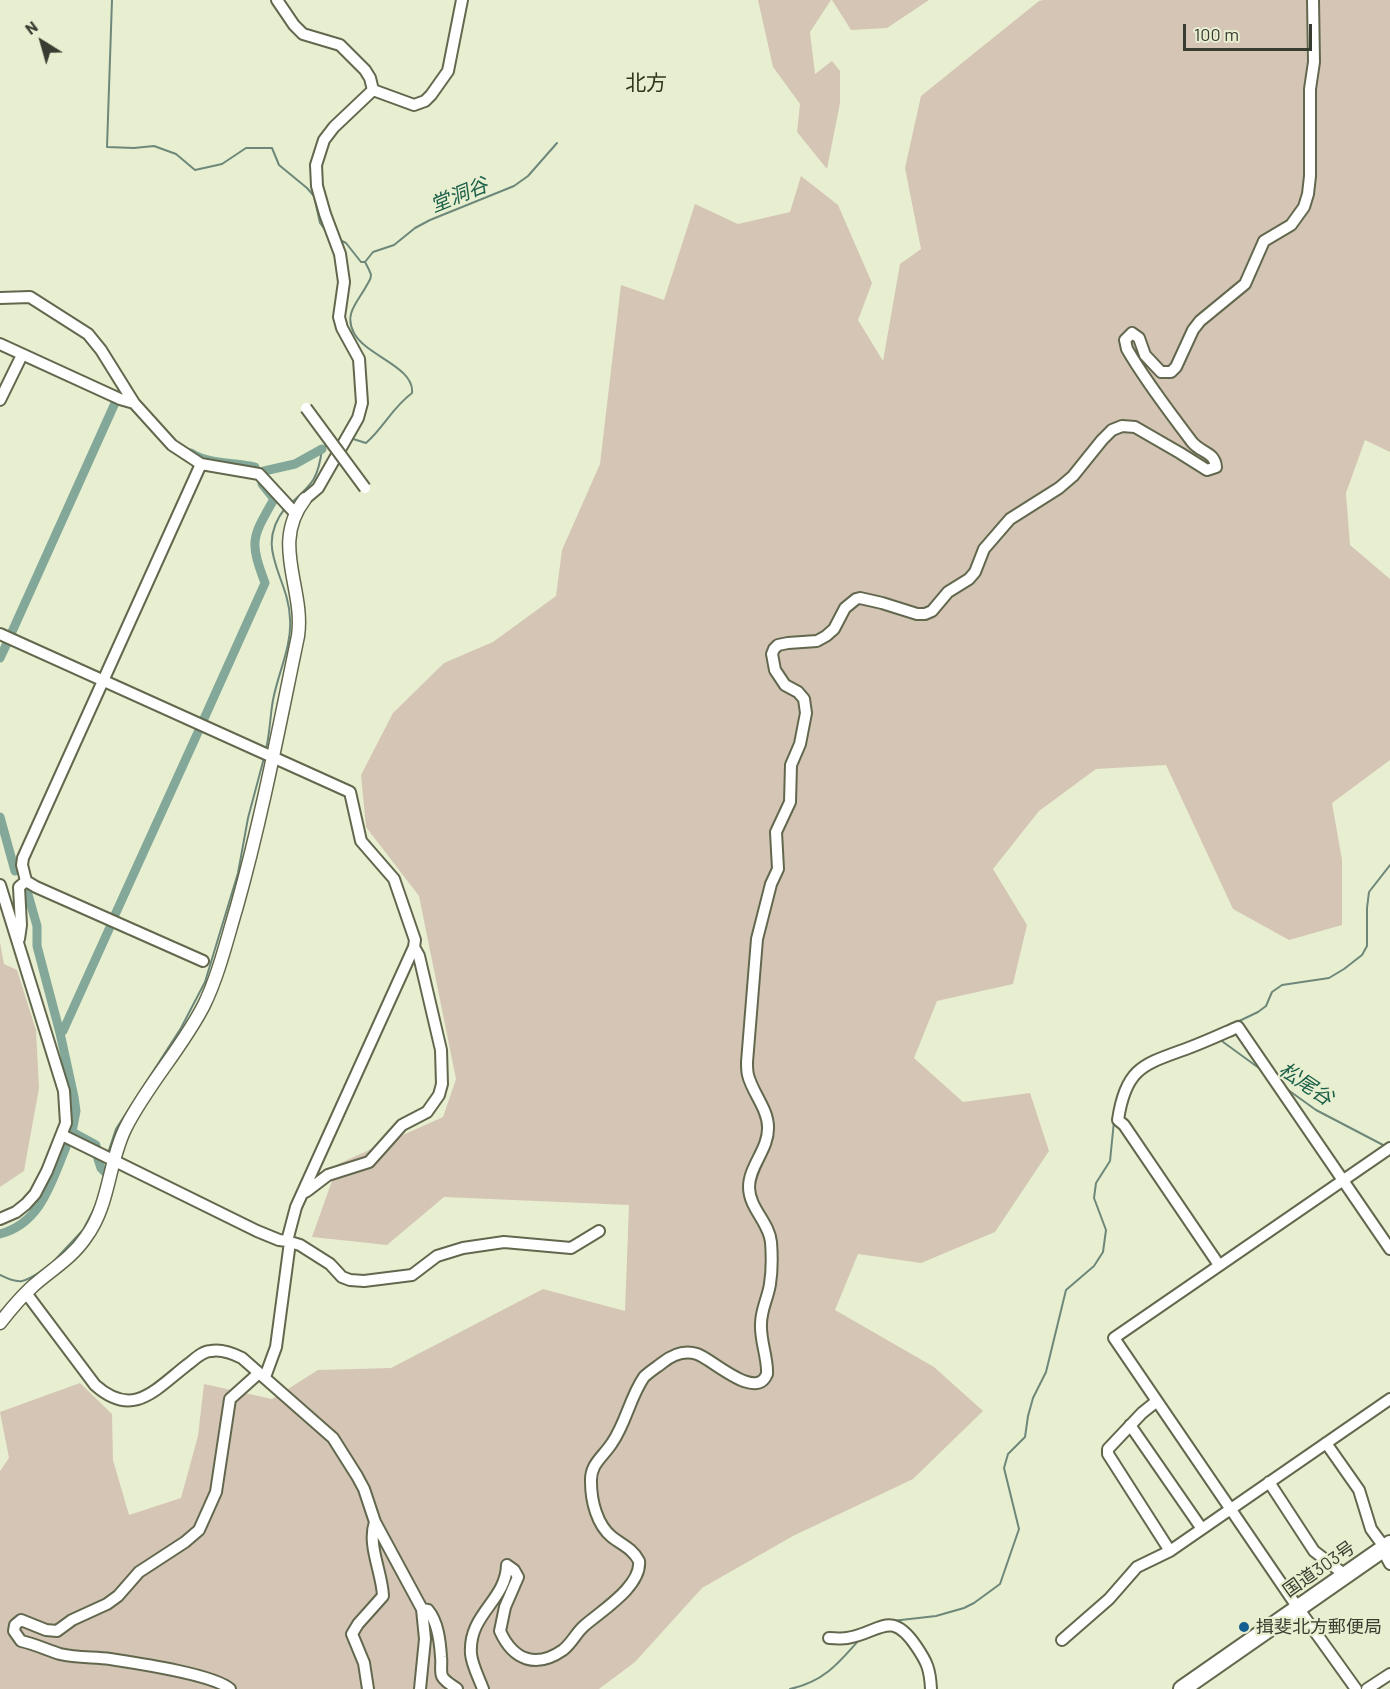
<!DOCTYPE html>
<html>
<head>
<meta charset="utf-8">
<style>
  body { margin:0 }
  #map { position:relative; width:1390px; height:1689px; overflow:hidden; background:#e8efd0; font-family:Barlow,sans-serif }
  canvas { display:block }
  .north { position:absolute; left:12px; top:12px; width:60px; height:60px; -webkit-text-stroke:4px #e8efd0; paint-order:stroke; rotate:323deg; font-size:16px; font-weight:700; line-height:24px; text-align:center; color:#393c30 }
  .north::after { content:''; display:block; margin:auto; width:21px; height:27px; background:#393c30; clip-path:polygon(50% 0,100% 100%,50% 72%,0 100%) }
  .scale { position:absolute; left:1183px; top:24px; width:129px; height:27px; box-sizing:border-box; border:3px solid #393c30; border-top:0; padding-left:8px; font-size:18px; line-height:21px; white-space:nowrap; color:#393c30; -webkit-text-stroke:4px #e8efd0; paint-order:stroke }
</style>
</head>
<body>
<div id="map">
<canvas width="1390" height="1689"></canvas>
<div class="north">N</div>
<div class="scale">100 m</div>
</div>
<script>
const ctx = document.querySelector('canvas').getContext('2d');
ctx.lineJoin = 'round';
function fill(path, color) { ctx.fillStyle = color; ctx.fill(path, 'evenodd'); }
function trace(path, color, width, dash) { ctx.strokeStyle = color; ctx.lineWidth = width; ctx.lineCap = dash ? 'butt' : 'round'; ctx.setLineDash(dash || []); ctx.stroke(path); }
function label(font, color, halo, rows, align = 'center') {
  ctx.font = font + ' Barlow,"Noto Sans JP",sans-serif'; ctx.lineWidth = 4.5; ctx.setLineDash([]); ctx.textBaseline = 'middle'; ctx.strokeStyle = halo; ctx.fillStyle = color; for (const [text, x, y, turn = 0] of rows) {
    ctx.save(); ctx.translate(x, y); ctx.rotate((+turn || 0) * Math.PI / 180); ctx.textAlign = isNaN(turn) ? turn : align; if (halo) ctx.strokeText(text, 0, 0); ctx.fillText(text, 0, 0); ctx.restore();
  }
}
fill(new Path2D(`
  M758,0H831L810,32L815,74L832,61L840,71V103L827,169L797,132L800,104L773,67Z
  M832,0H929L887,28L851,30Z
  M1043,0H1390V452L1365,440L1346,493L1350,545L1390,579V760L1332,803L1342,860V925L1289,940L1233,909L1166,765L1096,769L1039,811L993,869L1027,925L1013,984L937,1001L914,1058L963,1102L1030,1093L1049,1151L995,1232L921,1263L858,1254L835,1310L934,1367L983,1411L913,1479L793,1536L702,1588L635,1662L599,1689H0V1471L9,1458L0,1412L80,1383L112,1414L113,1460L129,1515L181,1498L198,1436L204,1384L272,1399L318,1370L391,1368L543,1289L625,1311L629,1205L444,1197L387,1245L312,1237L338,1164L443,1117L456,1079L419,896L366,827L361,775L393,713L444,663L493,642L556,596L562,550L600,464L621,285L664,300L695,204L738,224L790,212L801,176L838,205L872,283L858,320L883,361L900,264L921,249L905,168L921,96L1039,1Z
  M0,942L4,964L17,970L36,1030L39,1088L24,1171L0,1187Z`), '#d5c5b5');
trace(new Path2D(`
  M112,0L107,147L134,148L154,146L176,154L195,170L222,164L246,148H272L279,165L307,188L314,196L320,223L326,231
  M338,239L346,243L361,262H365C367,266 370,271 371,275C371,279 370,280 368,283C359,301 343,313 354,333C366,356 415,367 412,393C391,409 385,426 366,443L350,438
  M365,262L373,252L394,245L415,228L430,220L514,186L528,176L557,143
  M290,504C312,484 318,480 322,449L329,443
  M266,749C270,733 270,716 273,700C278,673 292,646 290,619C289,576 252,549 286,507
  M1235,1023L1258,1012L1266,1006L1272,992L1282,985L1329,978L1344,969L1362,955L1367,946V908L1369,892L1390,865
  M1219,1039L1263,1071
  M1284,1087L1316,1110L1385,1146
  M108,1153L116,1129L181,1028L205,982L238,873L248,818L264,758
  M102,1185L107,1161
  M53,1262L83,1230L96,1205
  M0,1275C20,1285 23,1283 42,1271
  M892,1621L936,1616L964,1608L974,1603L1000,1584L1019,1529L1004,1468L1008,1454L1025,1437L1028,1416L1033,1398L1046,1372L1066,1290L1094,1266L1103,1252L1106,1230L1094,1198L1096,1183L1110,1161L1114,1121
  M790,1689C823,1682 838,1664 859,1640`), '#6d887a', 2);
trace(new Path2D(`
  M191,453C210,465 235,462 255,467
  M264,471L295,464L322,449
  M11,634L115,403
  M0,658L8,641
  M203,721L265,583C249,540 252,538 274,499L262,484
  M0,817L15,871
  M27,891L37,926V946L60,1033L74,1097L76,1111L72,1132L96,1145V1147
  M114,917L199,730
  M60,1033L63,1031L110,927
  M98,1159L101,1168L105,1172
  M0,1234C41,1223 51,1183 66,1147`), '#83a899', 9);
const minor = new Path2D(`
  M277,0L294,25L303,34L340,45L365,70L370,78L373,90
  M373,90L414,105L425,101L431,95L448,71L462,0
  M0,298L30,297L88,334L101,350L134,403
  M0,344L120,399L134,403L172,445L201,464L259,474L295,513
  M0,400L22,355
  M201,464L23,858L22,865L26,881L36,887L203,961
  M305,499L318,488L358,418L362,403L359,359L342,328L339,317L344,282L340,254L325,214L317,186L316,165L324,140L334,127L373,90
  M0,634L350,792L361,841L394,879L415,940L414,947L296,1207L287,1241L290,1242L276,1347L265,1377
  M0,885L64,1091L66,1123L47,1171L35,1194L26,1204L16,1212L0,1219
  M19,939L21,925L19,887L26,881
  M62,1135L257,1231L279,1240L287,1241
  M303,1193L307,1191L328,1175L369,1162L402,1125L427,1112L439,1095L442,1084L441,1050L419,956L414,947
  M290,1242L300,1245L330,1264L342,1277L350,1280L364,1281L412,1275L437,1256L463,1248L504,1242L571,1248L599,1231
  M1219,1265L1124,1125L1118,1120C1126,1065 1146,1064 1191,1047C1207,1041 1222,1034 1238,1027L1390,1249
  M26,1293L95,1385C133,1419 155,1390 187,1365C194,1360 202,1351 211,1351C222,1349 232,1353 242,1358L333,1438L357,1476L364,1489L375,1522L422,1609L425,1639L420,1689
  M1157,1401L1142,1413L1108,1449V1454L1170,1551L1390,1399
  M1130,1425L1202,1529
  M1326,1443L1359,1490L1371,1529L1385,1548
  M1269,1482L1314,1551L1345,1575
  M1382,1549L1390,1564
  M422,1609L428,1610C438,1622 440,1641 441,1657C442,1663 440,1671 442,1676C445,1682 452,1685 457,1689
  M829,1638C835,1638 841,1639 847,1638C880,1633 890,1608 916,1646C927,1662 930,1669 931,1689
  M1062,1640L1109,1599L1137,1567L1170,1551
  M230,1689C213,1674 136,1663 110,1659C94,1657 76,1658 60,1654C47,1650 35,1644 21,1641L14,1631L15,1625L21,1620L46,1630L57,1631L72,1620L107,1604L118,1596L139,1572L185,1542L199,1530L216,1492L230,1399L259,1373
  M368,1689L364,1663L352,1634L358,1624L383,1596C382,1572 367,1545 375,1522
  M483,1689C479,1678 472,1665 471,1654C468,1614 506,1601 507,1565L514,1570L518,1577L505,1607L500,1631C513,1660 536,1669 563,1650C572,1643 576,1633 584,1626C601,1611 642,1586 639,1561C632,1548 622,1545 612,1537C597,1525 591,1501 591,1482C590,1464 603,1457 612,1443C626,1423 630,1397 644,1377C649,1372 657,1367 662,1363C672,1355 684,1350 697,1354C711,1358 756,1402 767,1374C768,1358 760,1341 761,1324C761,1309 768,1298 770,1284C772,1271 772,1255 771,1242C769,1222 749,1208 749,1187C749,1166 769,1149 768,1127C768,1109 752,1092 748,1075C747,1071 747,1066 747,1062L757,939L771,884L778,869L776,832L790,802L791,765L800,744L806,713L804,699L798,692L785,685L775,670L772,654L774,649L778,645L788,643L817,641L826,636L834,629L845,608L856,599L860,598L882,603L917,614H925L932,611L948,592L969,579L975,572L984,549L1010,519L1059,488L1073,476L1102,440L1112,430L1122,426L1135,427L1180,453L1207,470L1216,467C1215,452 1201,453 1192,442C1169,411 1146,382 1127,349L1125,340L1132,333L1139,338L1145,355L1161,372H1171L1176,367L1193,330L1200,321L1245,284L1264,241L1291,225L1304,207L1308,194L1310,176V89L1314,62L1313,0
  M1356,1689L1298,1608L1114,1338L1390,1148
  M1367,1689L1390,1674`);
const tertiary = new Path2D(`
  M0,1323C10,1310 21,1297 33,1286C51,1270 72,1258 86,1237C110,1205 108,1162 126,1127C148,1084 182,1048 204,1005C219,974 227,939 237,906C262,817 279,727 298,636C305,588 270,544 305,499`);
const trunk = new Path2D(`
  M1182,1689L1390,1544`);
trace(minor, '#62684d', 14);
trace(tertiary, '#62684d', 15);
trace(trunk, '#62684d', 20);
trace(minor, '#fff', 10);
trace(tertiary, '#fff', 12);
trace(trunk, '#fff', 16);
const minorBridge = new Path2D(`
  M306,408L365,488`);
trace(minorBridge, '#62684d', 14, []);
trace(minorBridge, '#fff', 10);
for (const [x, y, r, color] of [
  [1244,1627,6,"#135f92"]
]) { const dot = new Path2D(); dot.arc(x, y, r, 0, 2 * Math.PI); ctx.fillStyle = color; ctx.fill(dot); trace(dot, '#e8efd0', 2); }
label('18px', '#393c30', '#e8efd0', [
  ["国道303号",1319,1569,-35]
]);
label('18px', '#393c30', '#e8efd0', [
  ["揖斐北方郵便局",1256,1627]
], 'left');
label('italic 20px', '#1b604a', '#e8efd0', [
  ["堂洞谷",459,195,-22],
  ["松尾谷",1306,1084,34]
]);
label('21px', '#30351c', '#e8efd0', [
  ["北方",646,83]
]);
</script>
</body>
</html>
